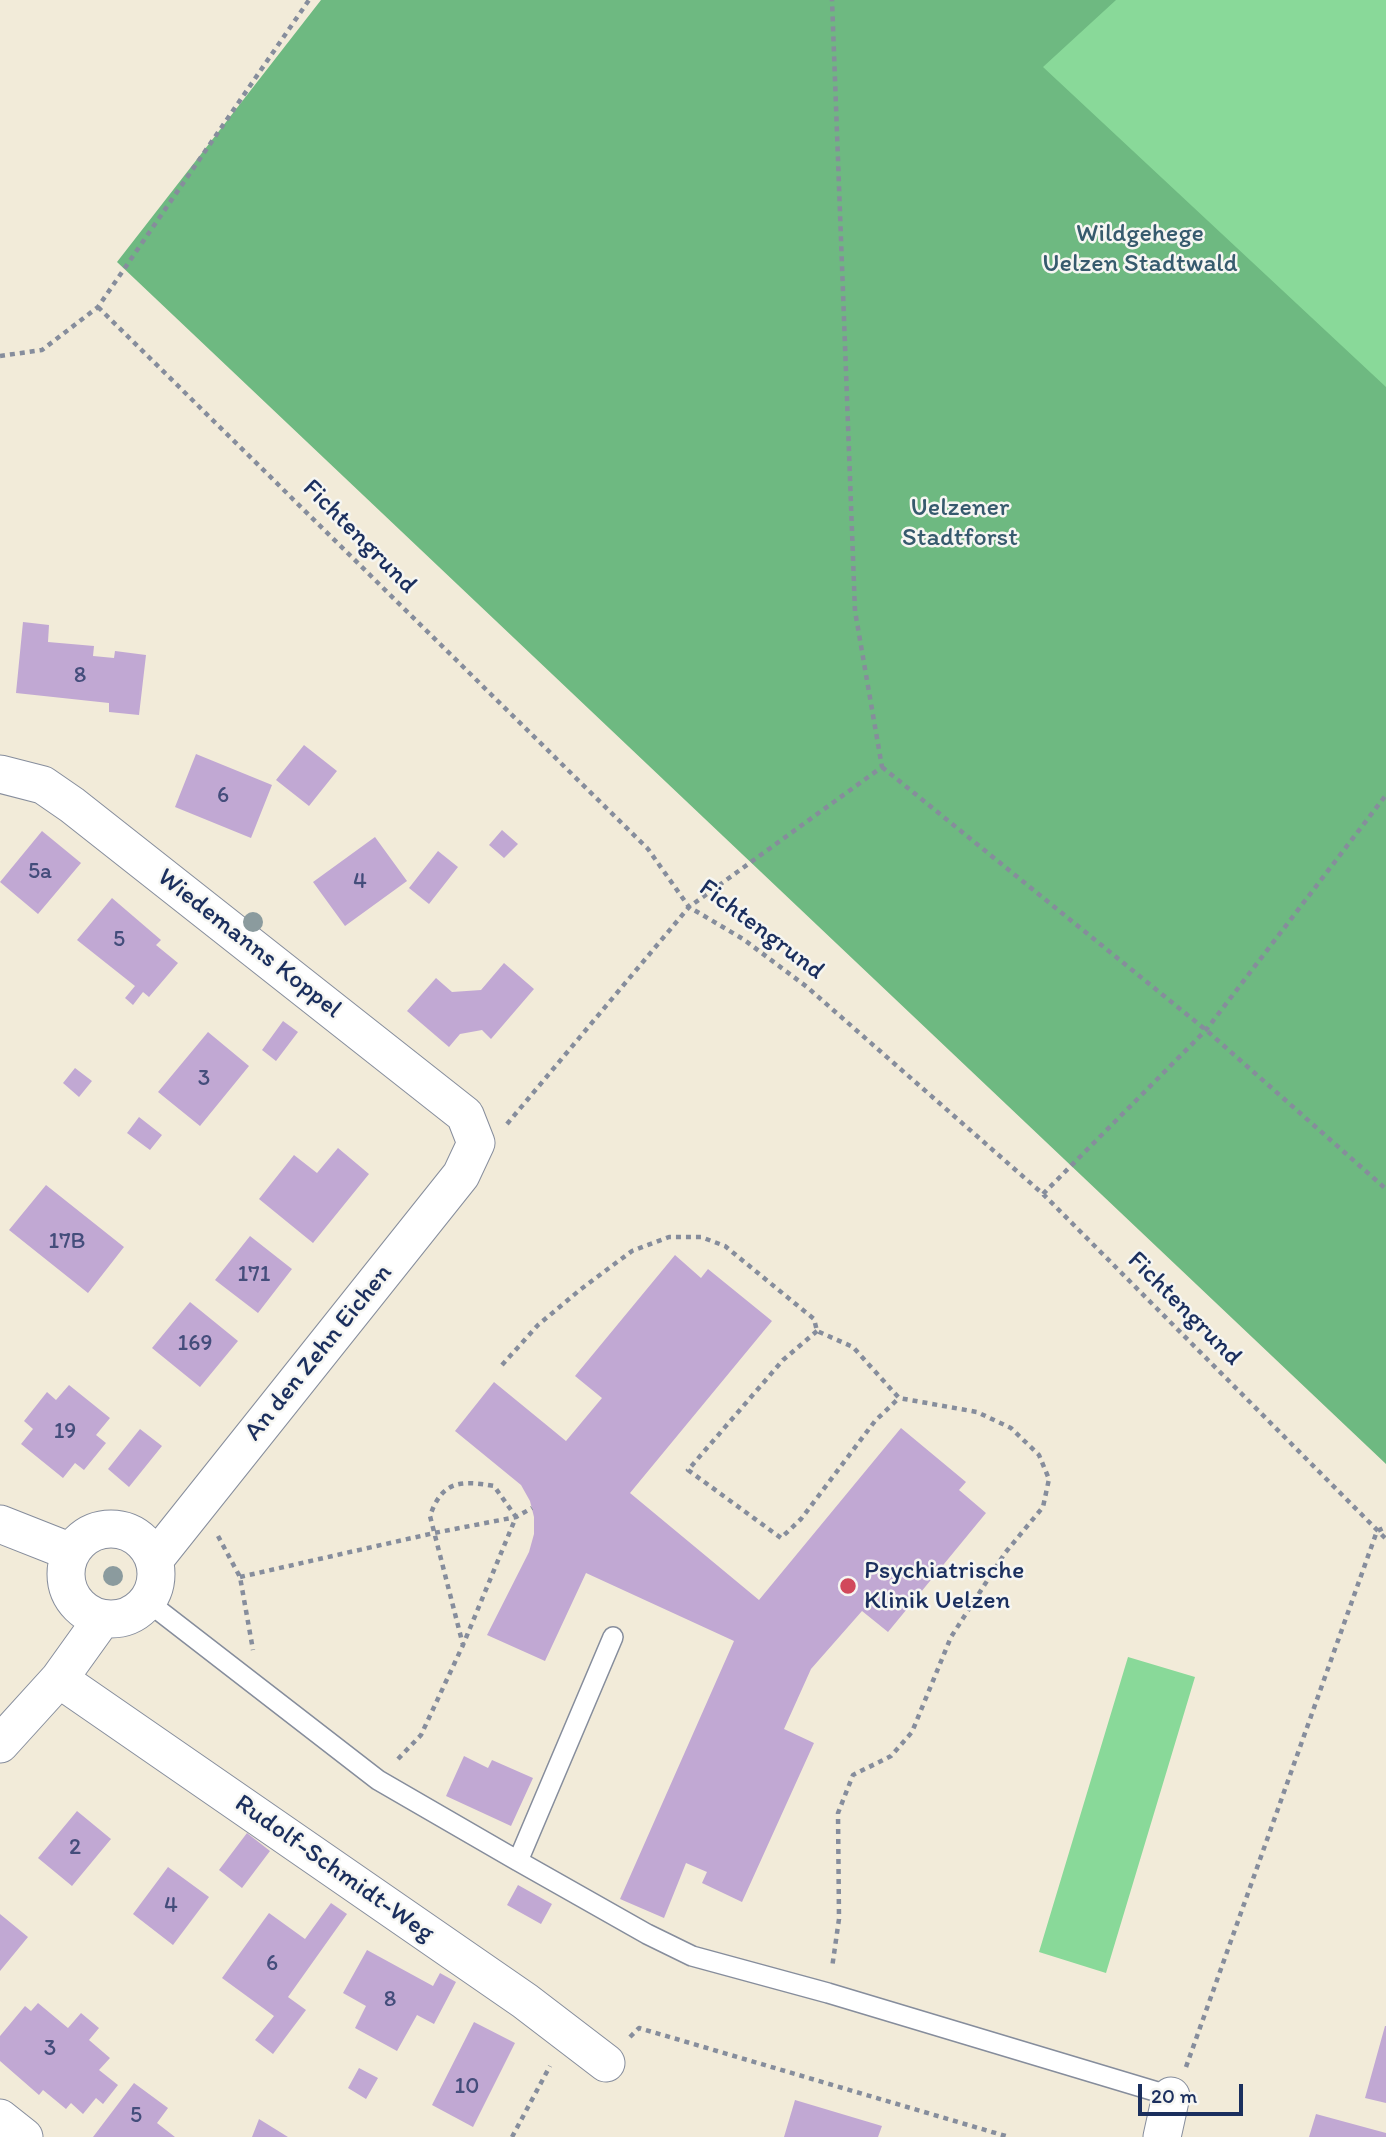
<!DOCTYPE html>
<html>
<head>
<meta charset="utf-8">
<style>
  body { margin:0 }
  #map { position:relative; width:1386px; height:2137px; overflow:hidden; background:#f2ebd9; font-family:Itim,sans-serif }
  canvas { display:block }
  .scale { position:absolute; left:1138px; top:2084px; width:105px; height:32px; box-sizing:border-box; border:4px solid #1b2f5e; border-top:0; padding-left:9px; font-size:21px; line-height:24px; white-space:nowrap; color:#1b2f5e; -webkit-text-stroke:5px #f6f6f2; paint-order:stroke }
</style>
</head>
<body>
<div id="map">
<canvas width="1386" height="2137"></canvas>
<div class="scale">20 m</div>
</div>
<script>
const ctx = document.querySelector('canvas').getContext('2d');
ctx.lineJoin = 'round';
function fill(path, color) { ctx.fillStyle = color; ctx.fill(path, 'evenodd'); }
function trace(path, color, width, dash) { ctx.strokeStyle = color; ctx.lineWidth = width; ctx.lineCap = dash ? 'butt' : 'round'; ctx.setLineDash(dash || []); ctx.stroke(path); }
function label(font, color, halo, rows, align = 'center') {
  ctx.font = font + ' Itim,sans-serif'; ctx.lineWidth = 5; ctx.setLineDash([]); ctx.textBaseline = 'middle'; ctx.strokeStyle = halo; ctx.fillStyle = color; for (const [text, x, y, turn = 0] of rows) {
    ctx.save(); ctx.translate(x, y); ctx.rotate((+turn || 0) * Math.PI / 180); ctx.textAlign = isNaN(turn) ? turn : align; if (halo) ctx.strokeText(text, 0, 0); ctx.fillText(text, 0, 0); ctx.restore();
  }
}
fill(new Path2D(`
  M881,0H1386V1129Z
  M1128,1657L1195,1677L1106,1973L1039,1952Z`), '#89d999');
fill(new Path2D(`
  M321,0H1116L1043,67L1386,387V1464L117,262Z`), '#6eb981');
fill(new Path2D(`
  M23,622L49,625L48,642L94,646L93,656L114,658L115,651L146,655L139,715L109,712V703L16,693Z
  M304,745L337,771L309,806L276,780Z
  M196,754L272,785L251,838L175,807Z
  M502,830L518,844L504,858L489,845Z
  M42,831L81,863L38,914L0,882Z
  M375,837L407,881L345,926L313,882Z
  M438,851L458,867L429,904L409,888Z
  M112,898L161,940L156,945L178,963L149,997L143,992L133,1005L125,998L135,986L77,940Z
  M504,963L534,989L491,1039L482,1030L460,1034L449,1047L407,1011L436,978L452,992L481,990Z
  M283,1021L298,1032L276,1061L262,1050Z
  M208,1032L249,1066L200,1126L158,1092Z
  M75,1068L92,1081L79,1097L63,1083Z
  M139,1117L162,1135L150,1150L127,1133Z
  M338,1148L369,1174L313,1243L259,1199L294,1155L317,1173Z
  M46,1185L124,1247L88,1293L9,1230Z
  M250,1236L292,1269L258,1313L215,1280Z
  M675,1255L701,1278L708,1269L772,1321L630,1493L759,1600L901,1428L966,1482L959,1490L986,1513L888,1632L862,1611L811,1669L784,1729L814,1743L742,1902L702,1883L707,1872L686,1863L664,1918L620,1899L734,1641L586,1573L545,1661L487,1635L529,1552L534,1534V1517L530,1501L521,1485L455,1431L494,1382L566,1441L602,1398L575,1376Z
  M190,1302L238,1341L200,1387L152,1348Z
  M69,1385L110,1418L96,1435L106,1443L84,1470L75,1463L63,1478L21,1444L33,1429L24,1421L47,1392L56,1400Z
  M140,1429L162,1446L129,1487L108,1469Z
  M464,1756L488,1768L492,1760L533,1778L511,1826L446,1796Z
  M77,1811L111,1839L72,1886L38,1858Z
  M247,1833L270,1851L242,1888L219,1870Z
  M168,1867L209,1897L173,1945L133,1914Z
  M518,1885L552,1904L541,1924L507,1905Z
  M331,1903L347,1914L288,1997L306,2010L273,2054L255,2040L274,2016L222,1978L269,1913L305,1939Z
  M0,1914L28,1937L0,1971Z
  M367,1950L433,1986L440,1973L456,1982L434,2024L417,2015L397,2051L355,2028L366,2006L343,1993Z
  M38,2003L68,2028L81,2013L99,2028L89,2040L110,2058L99,2070L118,2085L103,2104L96,2098L83,2114L71,2103L66,2109L43,2090L39,2095L0,2061V2036L25,2006L31,2011Z
  M474,2022L515,2043L473,2127L432,2105Z
  M1385,2026H1386V2103L1365,2098Z
  M359,2068L378,2078L366,2099L348,2088Z
  M134,2083L168,2108L157,2123L175,2137H93Z
  M795,2100L882,2126L878,2137H784Z
  M1316,2114L1386,2133V2137H1309Z
  M259,2119L288,2137H252Z`), '#c1a8d3');
const lane = new Path2D(`
  M148,1602L378,1780L518,1861L613,1637
  M518,1861L647,1934L692,1956L828,1993L1171,2096`);
const street = new Path2D(`
  M0,774L43,785L72,805L465,1115L476,1143L461,1175L155,1559
  M0,1524L71,1552
  M66 1574a45 45 0 1 1 90 0a45 45 0 1 1-90 0Z
  M59,1679L525,2001L606,2063
  M0,1744L59,1679L102,1619
  M0,2118L24,2137
  M1162,2137L1171,2096`);
trace(lane, '#868d9c', 22);
trace(street, '#868d9c', 39);
trace(new Path2D(`
  M98,307L648,849L689,907L743,939L807,987L1043,1194L1386,1539
  M0,356L42,350L98,307L309,0
  M882,767L1206,1030L1386,1189
  M507,1124L689,907L882,767L855,611L832,0
  M1043,1194L1206,1030L1386,795
  M817,1331L783,1360L688,1470L781,1538L801,1519L875,1421L899,1398
  M502,1365L538,1325L581,1289L632,1251L669,1237H701L725,1246L814,1319L817,1331L853,1347L899,1398L977,1412L1011,1428L1039,1455L1049,1479L1043,1507L1005,1553L951,1637L912,1732L891,1756L853,1775L838,1813L839,1919L832,1968
  M218,1536L240,1577L253,1650
  M240,1577L434,1533L516,1517L532,1508
  M398,1759L421,1735L463,1645L516,1517L494,1486C460,1480 442,1481 430,1516L463,1645
  M630,2037L639,2028L1009,2137
  M1186,2067L1377,1531L1386,1527
  M512,2137L550,2066`), '#868d9c', 4.5, [5, 5]);
trace(lane, '#fff', 19);
trace(street, '#fff', 37);
ctx.fillStyle = '#8b9b9e';
for (const [x, y] of [
  [253,922],
  [113,1576]
]) { ctx.beginPath(); ctx.arc(x, y, 10, 0, 2 * Math.PI); ctx.fill(); }
for (const [x, y, r, color] of [
  [848,1586,9,"#d1495b"]
]) { const dot = new Path2D(); dot.arc(x, y, r, 0, 2 * Math.PI); ctx.fillStyle = color; ctx.fill(dot); trace(dot, '#f6f6f2', 2.5); }
label('23px', '#444d7b', null, [
  ["8",80,676],
  ["6",223,796],
  ["5a",40,872],
  ["4",360,882],
  ["5",119,940],
  ["3",204,1079],
  ["17B",67,1242],
  ["171",254,1275],
  ["169",195,1344],
  ["19",65,1432],
  ["2",75,1848],
  ["4",171,1906],
  ["6",272,1964],
  ["8",390,2000],
  ["3",50,2049],
  ["10",467,2087],
  ["5",136,2116]
]);
label('26px', '#365a6d', '#f6f6f2', [
  ["Wildgehege",1140,234],
  ["Uelzen Stadtwald",1140,264],
  ["Uelzener",960,508],
  ["Stadtforst",960,538]
]);
label('26px', '#1b2f5e', '#f6f6f2', [
  ["Fichtengrund",359,537,45],
  ["Fichtengrund",761,930,37],
  ["Wiedemanns Koppel",249,944,38],
  ["Fichtengrund",1184,1309,45],
  ["An den Zehn Eichen",319,1353,-51],
  ["Rudolf-Schmidt-Weg",334,1869,35]
]);
label('26px', '#1b2f5e', '#f6f6f2', [
  ["Psychiatrische",864,1571],
  ["Klinik Uelzen",864,1601]
], 'left');
</script>
</body>
</html>
